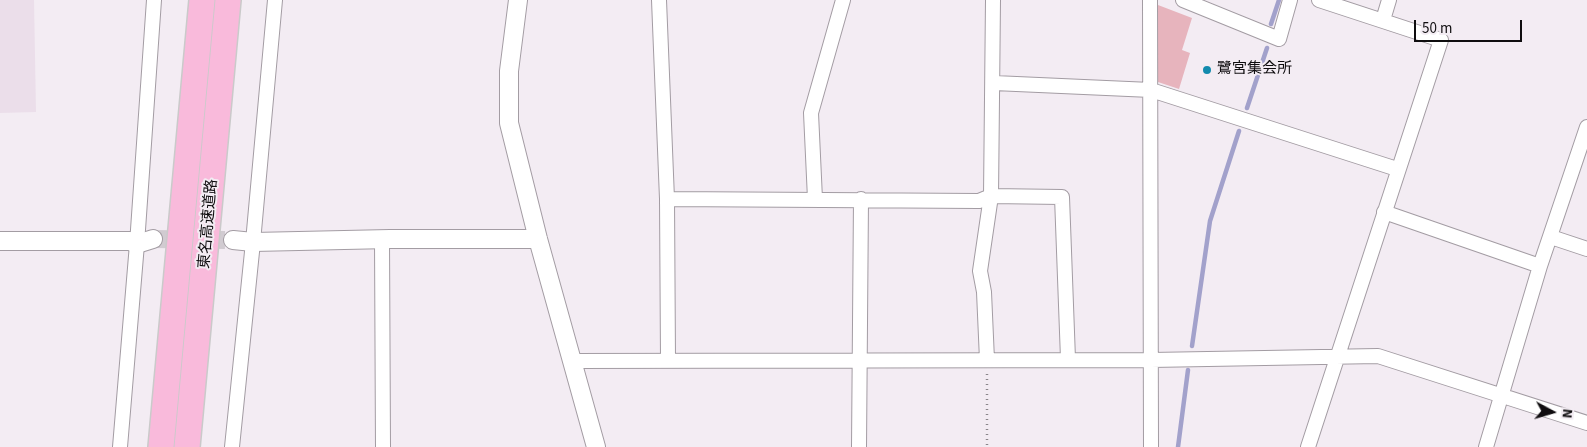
<!DOCTYPE html>
<html>
<head>
<meta charset="utf-8">
<style>
  body { margin:0 }
  #map { position:relative; width:1587px; height:447px; overflow:hidden; background:#f3ecf3; font-family:"Source Sans 3",sans-serif }
  canvas { display:block }
  .north { position:absolute; left:1527px; top:387px; width:50px; height:50px; -webkit-text-stroke:4px #f3ecf3; paint-order:stroke; rotate:96deg; font-size:14px; font-weight:700; line-height:20px; text-align:center; color:#0f0d0f }
  .north::after { content:''; display:block; margin:auto; width:18px; height:22px; background:#0f0d0f; clip-path:polygon(50% 0,100% 100%,50% 72%,0 100%) }
  .scale { position:absolute; left:1414px; top:20px; width:108px; height:22px; box-sizing:border-box; border:2px solid #0f0d0f; border-top:0; padding-left:6px; font-size:15px; line-height:18px; white-space:nowrap; color:#0f0d0f; -webkit-text-stroke:4px #f3ecf3; paint-order:stroke }
</style>
</head>
<body>
<div id="map">
<canvas width="1587" height="447"></canvas>
<div class="north">N</div>
<div class="scale">50 m</div>
</div>
<script>
const ctx = document.querySelector('canvas').getContext('2d');
ctx.lineJoin = 'round';
function fill(path, color) { ctx.fillStyle = color; ctx.fill(path, 'evenodd'); }
function trace(path, color, width, dash) { ctx.strokeStyle = color; ctx.lineWidth = width; ctx.lineCap = dash ? 'butt' : 'round'; ctx.setLineDash(dash || []); ctx.stroke(path); }
function label(font, color, halo, rows, align = 'center') {
  ctx.font = font + ' "Source Sans 3","Noto Sans JP",sans-serif'; ctx.lineWidth = 4; ctx.setLineDash([]); ctx.textBaseline = 'middle'; ctx.strokeStyle = halo; ctx.fillStyle = color; for (const [text, x, y, turn = 0] of rows) {
    ctx.save(); ctx.translate(x, y); ctx.rotate((+turn || 0) * Math.PI / 180); ctx.textAlign = isNaN(turn) ? turn : align; if (halo) ctx.strokeText(text, 0, 0); ctx.fillText(text, 0, 0); ctx.restore();
  }
}
fill(new Path2D(`
  M0,0H34L36,112L0,113Z`), '#ebdeea');
fill(new Path2D(`
  M1158,5L1192,18L1182,50L1190,53L1179,89L1158,82Z`), '#e7b4bd');
trace(new Path2D(`
  M1271,24L1279,0
  M1247,108L1267,48
  M1192,346L1210,221L1239,131
  M1178,447L1188,370`), '#a2a1cb', 4.5);
trace(new Path2D(`
  M153,239L233,240`), '#d1cbd1', 18, [18, 9]);
const minor = new Path2D(`
  M659,0L667,199L668,360
  M1150,0L1151,447
  M1183,0L1279,39L1290,0
  M1383,20L1389,0
  M994,83L1151,90L1397,169
  M667,199L979,201L991,196L1062,197L1068,359
  M815,199L811,113L843,0
  M1384,212L1540,266
  M1551,237L1587,249
  M382,240L383,447
  M987,360L984,292L980,271L991,196L993,0
  M573,361L1151,360L1378,356L1587,423
  M120,447L137,244L154,0
  M232,447L253,242L275,0
  M859,447L861,199
  M1308,447L1441,40L1319,0
  M1486,447L1540,266L1587,127`);
const tertiary = new Path2D(`
  M518,0L509,71V123L538,239L596,447
  M233,240L253,242L390,239H538
  M0,241H130L137,244L153,239`);
const motorway = new Path2D(`
  M161,447L202,0
  M187,447L228,0`);
trace(minor, '#a39ca3', 16);
trace(tertiary, '#a39ca3', 20);
trace(motorway, '#cacaca', 28);
trace(new Path2D(`
  M987,374V447`), '#8b868b', 2.5, [1, 4]);
trace(minor, '#fff', 14);
trace(tertiary, '#fff', 18);
trace(motorway, '#f9badb', 25);
for (const [x, y, r, color] of [
  [1207,70,5,"#128aad"]
]) { const dot = new Path2D(); dot.arc(x, y, r, 0, 2 * Math.PI); ctx.fillStyle = color; ctx.fill(dot); trace(dot, '#f3ecf3', 2); }
label('15px', '#0f0d0f', '#f3ecf3', [
  ["鷺宮集会所",1217,70]
], 'left');
label('15px', '#0f0d0f', '#f3ecf3', [
  ["東名高速道路",209,224,-85]
]);
</script>
</body>
</html>
